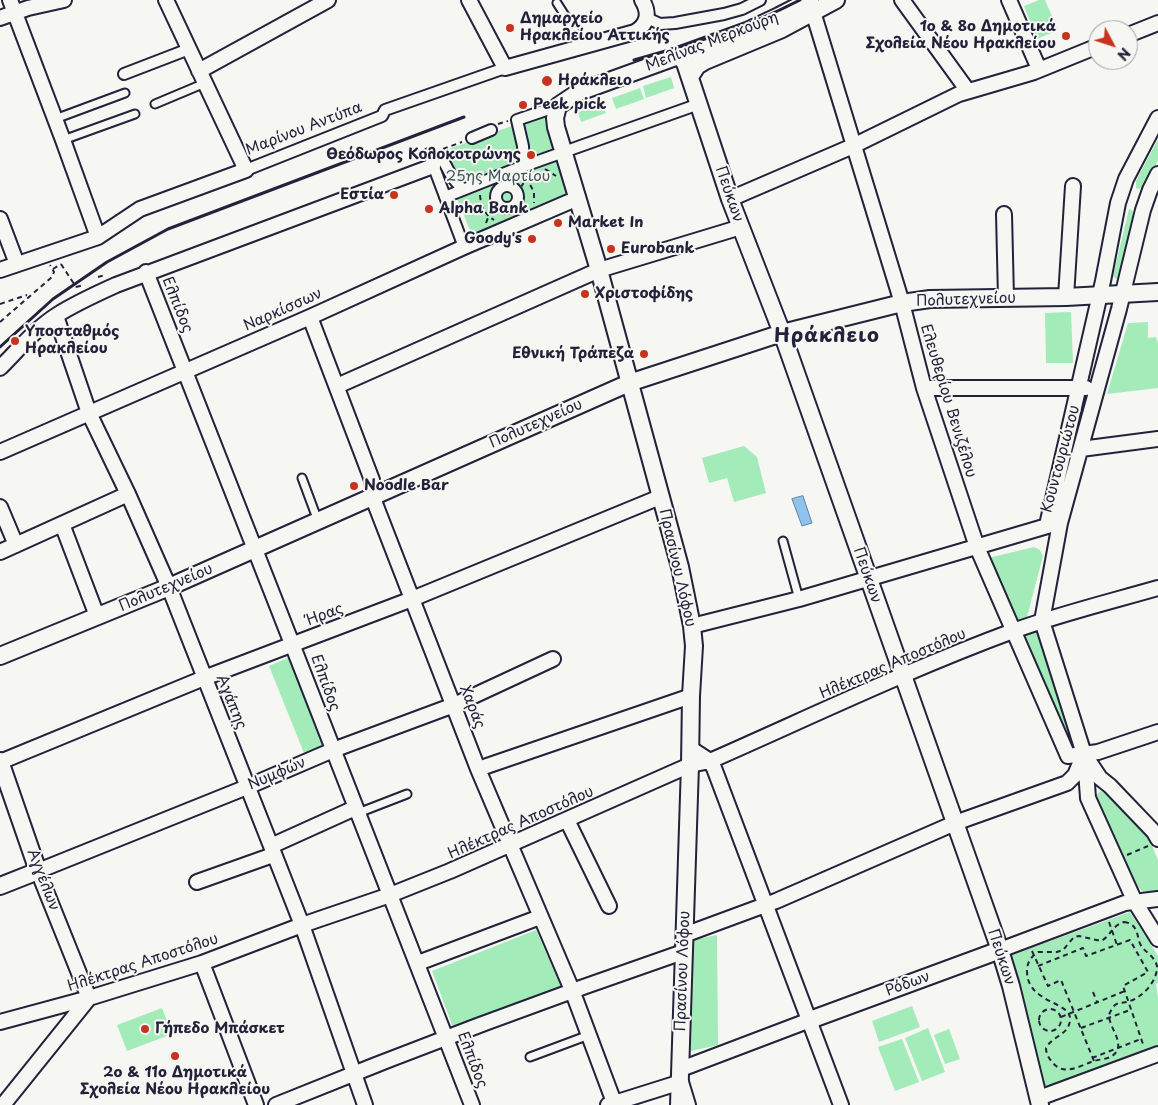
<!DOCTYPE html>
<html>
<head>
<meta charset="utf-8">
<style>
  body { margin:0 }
  #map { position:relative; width:1158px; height:1105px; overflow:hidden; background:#f6f6f2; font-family:"Playpen Sans",sans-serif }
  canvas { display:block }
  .north { position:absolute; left:1088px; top:20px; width:50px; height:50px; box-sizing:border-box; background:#f6f6f2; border:1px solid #a1a1a9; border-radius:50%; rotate:130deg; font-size:14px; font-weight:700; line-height:20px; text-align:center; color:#22223b }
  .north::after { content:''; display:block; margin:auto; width:18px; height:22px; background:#c8321e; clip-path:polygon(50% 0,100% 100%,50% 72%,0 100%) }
</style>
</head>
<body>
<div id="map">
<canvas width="1158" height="1105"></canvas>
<div class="north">N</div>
</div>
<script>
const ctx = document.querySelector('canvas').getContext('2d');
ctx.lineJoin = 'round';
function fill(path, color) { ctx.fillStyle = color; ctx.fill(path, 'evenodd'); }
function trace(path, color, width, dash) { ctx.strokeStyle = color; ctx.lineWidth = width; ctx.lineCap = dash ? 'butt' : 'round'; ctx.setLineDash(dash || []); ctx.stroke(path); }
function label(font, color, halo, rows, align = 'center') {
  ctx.font = font + ' "Playpen Sans",sans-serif'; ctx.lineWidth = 4; ctx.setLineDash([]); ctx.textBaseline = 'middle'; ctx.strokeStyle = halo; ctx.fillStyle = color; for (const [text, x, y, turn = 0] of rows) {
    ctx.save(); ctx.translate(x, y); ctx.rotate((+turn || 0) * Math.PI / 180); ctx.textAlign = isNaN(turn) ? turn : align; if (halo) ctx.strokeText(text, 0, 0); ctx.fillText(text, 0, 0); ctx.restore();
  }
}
fill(new Path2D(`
  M1039,0H1045L1058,30L1037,39L1024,6Z
  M671,77L674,88L646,98L643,86Z
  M640,88L644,99L616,109L612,98Z
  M603,104L606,113L581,122L578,112Z
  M547,113L572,193L472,235L438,153Z
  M1158,139C1158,145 1158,153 1158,159C1156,167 1146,187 1138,189L1136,188V181Z
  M1129,209L1133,211V213L1120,276L1116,279L1113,276Z
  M1071,312L1073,363H1046L1045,313Z
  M1148,322V338L1156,337L1158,343V388L1107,394L1128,323Z
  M744,446L757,457L766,493L734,502L727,478L709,483L702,458Z
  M1034,547L1040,550L1043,556L1027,617L1014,622L988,558Z
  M1040,630L1074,740L1071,741L1021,637Z
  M290,657L325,745L304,753L269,666Z
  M1101,791L1110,797L1150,841L1158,860V892L1142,891L1138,887L1097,799L1096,795Z
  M1130,912L1158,956V983L1156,984L1158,998V1047L1044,1087L1012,955Z
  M536,930L561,987L454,1030L432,971Z
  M717,935L718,1045L691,1051L692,940Z
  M912,1006L920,1027L879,1042L872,1021Z
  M162,1008L172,1034L127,1051L117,1025Z
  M928,1028L945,1072L922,1081L905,1038Z
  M949,1029L960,1059L945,1064L934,1035Z
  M902,1039L919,1082L895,1091L878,1047Z`), '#a3ebb8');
const water = new Path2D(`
  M803,496L812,523L802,526L792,499Z`);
fill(water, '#8fc2ec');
trace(water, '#6382a5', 1);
const service = new Path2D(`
  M557,3L576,33L580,48
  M155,104L205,83
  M55,119L125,93
  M63,140L135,114
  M302,478L318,521
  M783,541L799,599
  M358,813L407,794
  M530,1057L589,1035`);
const pedestrian = new Path2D(`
  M647,18L660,24L675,23L724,14L742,9L760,0
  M124,74L189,49
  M472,138L491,130
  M429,154L464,247
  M429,154L444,162L452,177L463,190
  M524,167L523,146L517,120L558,106
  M246,170L382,116L385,110L505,68
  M496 197a11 11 0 1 1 22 0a11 11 0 1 1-22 0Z
  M445,197L513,170L699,104`);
const minor = new Path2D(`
  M10,0L63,140L98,237
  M469,0L505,68L635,32C648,24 650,13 642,0
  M902,0L968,91
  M1009,0L1039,69
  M810,2L902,303L924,388L977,547L1068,756L1098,752L1158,732
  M0,18L28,8L64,0
  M1128,35L1158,23
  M199,71L328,0
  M1158,174L1150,190L1143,210L1119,309L1060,523L1042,621L1084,754L1100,778L1110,786L1154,832L1158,839
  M730,199L853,146L959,94L1034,72L1098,46
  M1004,214L1006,298
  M0,219L17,264
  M0,270L98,237L140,209L246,170L166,0
  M146,272C256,549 363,828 472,1105
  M1066,297L1073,186
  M56,316L89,413L128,494L169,587L271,846L302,925L365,1105
  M310,317L372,480L373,497L376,506L478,769L572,990L615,1105
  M0,368C18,350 35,329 57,315C76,303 96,294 116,285L433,166
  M337,386L599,270L741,227
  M924,388H1086
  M1081,449L1158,439
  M0,452L310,317L464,247L578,198
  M0,507L16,545
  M62,524L97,616
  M1047,525L1103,281L1118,203L1126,179L1158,118
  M0,552L128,494
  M692,626L799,599L1054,524
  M690,748L710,761L714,768L841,1105
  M1085,757L1088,798L1135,902L1158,939
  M0,762L204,678L412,599L660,497
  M478,769L691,696
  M567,820L609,906
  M271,846L355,808
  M197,882L273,855
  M684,935L776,901L955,823L1067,783L1075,775L1084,754
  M1000,950L1125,903L1158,899
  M202,963L256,1105
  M418,963L540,917
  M89,998L38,871L247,787L333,750L454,705L553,659
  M0,1022L89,998L202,963L302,925L390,895L450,871L690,765L710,761C810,717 910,669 1013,631C1060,614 1109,602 1158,588
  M681,1069L810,1020
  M1039,1098L1158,1054
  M3,1105L89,998
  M276,1105C410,1050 546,999 683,952
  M608,1105L681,1082L688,1105`);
const tertiary = new Path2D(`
  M674,57L680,56L685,63L730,199L782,333L1000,950L1011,986L1040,1105
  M690,77L697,66L705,61L782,29L836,0
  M0,656L169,587L629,383L782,333L902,303L930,299L1066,297L1158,292
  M0,761L38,871L0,886
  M810,1020L1000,950
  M679,1105L690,765L691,696L694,646L692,626L680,567L599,270L556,127L555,118L558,106L579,92L747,31L779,16L810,0`);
trace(service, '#22223b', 11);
trace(pedestrian, '#22223b', 14);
trace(minor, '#22223b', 18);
trace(tertiary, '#22223b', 20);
trace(new Path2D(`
  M498,124L508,121
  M443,149L462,142
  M545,169L556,176
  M526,177L534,192V203
  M517,194L527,177
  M480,195C481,206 484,214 494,220
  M486,223L493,204L496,200
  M53,269L61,264
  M98,277L105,275
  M76,287L84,285
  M0,304L27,295
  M0,322L52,277L54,272L50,265
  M1127,855L1148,846
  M1109,922L1117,945
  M1124,922C1135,923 1137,931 1139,941C1142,952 1154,954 1157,966C1158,980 1143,997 1130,1001C1125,1003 1119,1002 1115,1005C1112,1008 1110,1012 1109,1015C1109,1026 1120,1037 1118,1048C1114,1061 1100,1058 1091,1062C1078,1067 1063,1076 1052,1062C1049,1058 1046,1054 1046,1048C1052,1036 1069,1035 1070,1020C1072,1001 1027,1004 1027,971C1027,962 1031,957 1038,952H1057L1063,950L1074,937L1079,936L1101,941C1111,936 1111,926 1124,922Z
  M1032,951L1048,986L1061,980L1094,1061
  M1038,966L1083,948L1086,956L1130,940L1148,972L1123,986L1144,1047
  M1093,992L1097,1002
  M1039 1020a11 11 0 1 1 22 0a11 11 0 1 1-22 0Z
  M1061,1017L1125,991
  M1081,1028L1130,1010
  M1092,1058L1141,1039`), '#22223b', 2, [5, 4]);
trace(service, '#f6f6f2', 7);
trace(pedestrian, '#f6f6f2', 10);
trace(minor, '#f6f6f2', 14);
trace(tertiary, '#f6f6f2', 16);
trace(new Path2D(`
  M634,60C691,44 747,28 800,0
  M0,347L53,299L107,262L168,229L464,117`), '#22223b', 3);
trace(new Path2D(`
  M61,264L76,287`), '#22223b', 2, [5, 4]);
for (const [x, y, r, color] of [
  [510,28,5,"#c8321e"],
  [1066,36,5,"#c8321e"],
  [547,81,6,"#c8321e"],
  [523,105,5,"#c8321e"],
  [531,155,5,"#c8321e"],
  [394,195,5,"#c8321e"],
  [429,209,5,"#c8321e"],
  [558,223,5,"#c8321e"],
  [532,239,5,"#c8321e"],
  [611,249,5,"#c8321e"],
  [585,294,5,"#c8321e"],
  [15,341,5,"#c8321e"],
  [644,354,5,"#c8321e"],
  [354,486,5,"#c8321e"],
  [145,1029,5,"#c8321e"],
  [175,1056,5,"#c8321e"]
]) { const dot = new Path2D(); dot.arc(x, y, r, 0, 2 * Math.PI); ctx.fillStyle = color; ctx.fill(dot); trace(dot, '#f6f6f2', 2); }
label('bold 15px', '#22223b', '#f6f6f2', [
  ["Δημαρχείο",520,19],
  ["Ηρακλείου Αττικής",520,36],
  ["1ο & 8ο Δημοτικά",1056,27,"right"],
  ["Σχολεία Νέου Ηρακλείου",1056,44,"right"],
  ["Ηράκλειο",558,81],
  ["Peek pick",533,105],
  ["Θεόδωρος Κολοκοτρώνης",521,155,"right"],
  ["Εστία",384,195,"right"],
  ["Alpha Bank",439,209],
  ["Market In",568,223],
  ["Goody's",522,239,"right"],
  ["Eurobank",621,249],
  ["Χριστοφίδης",595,294],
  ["Υποσταθμός",25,332],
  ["Ηρακλείου",25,349],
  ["Εθνική Τράπεζα",634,354,"right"],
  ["Noodle Bar",364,486],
  ["Γήπεδο Μπάσκετ",155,1029],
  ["2ο & 11ο Δημοτικά",175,1073,"center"],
  ["Σχολεία Νέου Ηρακλείου",175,1090,"center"]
], 'left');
label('15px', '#22223b', '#f6f6f2', [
  ["Μελίνας Μερκούρη",712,42,-21],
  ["Μαρίνου Αντύπα",304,129,-21],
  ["Πεύκων",729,194,71],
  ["Πολυτεχνείου",966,300,-2],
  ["Ελπίδος",177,305,68],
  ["Ναρκίσσων",283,310,-24],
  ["Ελευθερίου Βενιζέλου",948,401,73],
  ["Πολυτεχνείου",536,424,-24],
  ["Κουντουριώτου",1061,459,-75],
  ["Πρασίνου Λόφου",677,568,77],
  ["Πεύκων",867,575,71],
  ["Πολυτεχνείου",166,588,-23],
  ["Ήρας",325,615,-21],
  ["Ηλέκτρας Αποστόλου",893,664,-23],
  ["Ελπίδος",325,683,70],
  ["Αγάπης",231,702,68],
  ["Χαράς",472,707,69],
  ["Νυμφών",277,774,-23],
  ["Ηλέκτρας Αποστόλου",521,823,-24],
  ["Αγγέλων",43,880,69],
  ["Πεύκων",1001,957,72],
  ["Ηλέκτρας Αποστόλου",143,963,-18],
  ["Πρασίνου Λόφου",683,971,-88],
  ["Ρόδων",908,984,-20],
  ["Ελπίδος",472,1060,69]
]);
label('15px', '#42545a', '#f6f6f2', [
  ["25ης Μαρτίου",498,177]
]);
ctx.letterSpacing = '1px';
label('bold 20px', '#22223b', '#f6f6f2', [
  ["Ηράκλειο",827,336]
]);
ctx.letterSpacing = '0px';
</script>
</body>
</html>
